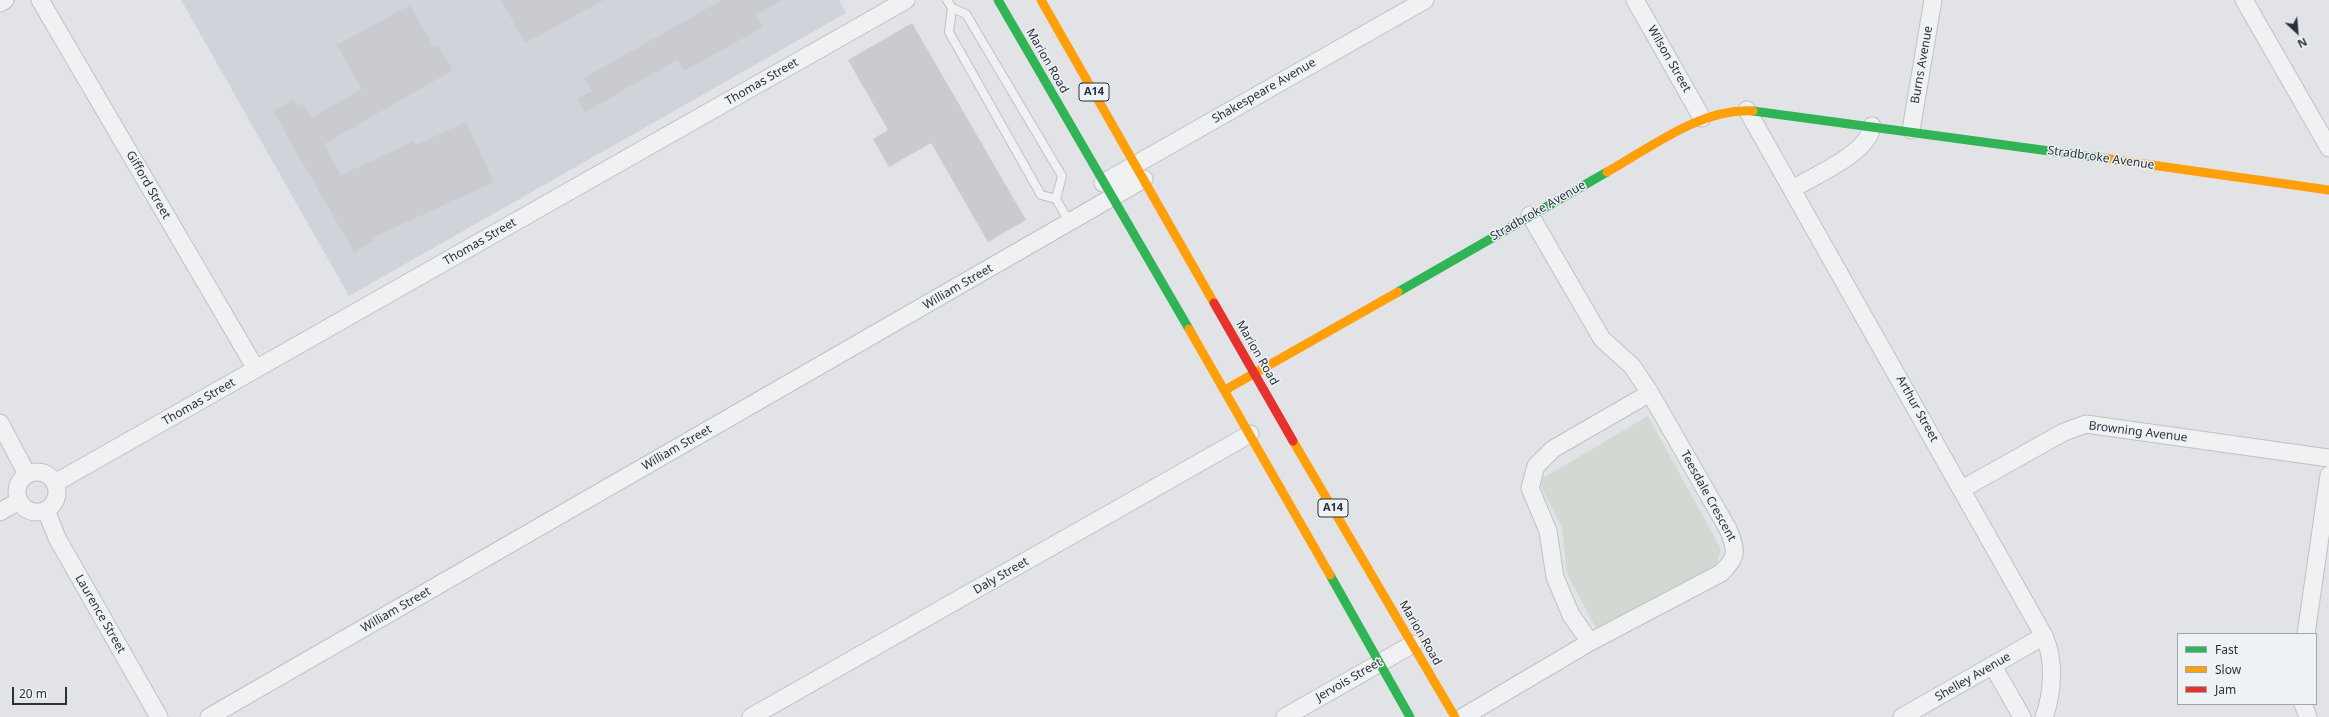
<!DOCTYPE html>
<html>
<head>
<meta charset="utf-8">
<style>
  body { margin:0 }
  #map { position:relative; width:2329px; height:717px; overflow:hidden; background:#e1e3e6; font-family:"Noto Sans",sans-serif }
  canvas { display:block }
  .legend { position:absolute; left:2177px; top:633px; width:140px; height:72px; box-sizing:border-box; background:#eff2f5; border:1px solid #a0a5ab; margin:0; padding:5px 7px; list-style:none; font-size:12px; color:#2a313d }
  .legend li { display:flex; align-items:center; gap:8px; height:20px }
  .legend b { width:20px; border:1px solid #a0a5ab }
  .north { position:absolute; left:2277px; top:12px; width:40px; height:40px; -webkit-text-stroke:3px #eff2f5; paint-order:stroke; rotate:154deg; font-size:11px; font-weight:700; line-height:16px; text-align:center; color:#2a313d }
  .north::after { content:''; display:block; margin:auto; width:14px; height:18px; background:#2a313d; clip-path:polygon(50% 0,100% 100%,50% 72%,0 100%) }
  .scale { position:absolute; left:12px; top:687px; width:55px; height:18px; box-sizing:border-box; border:2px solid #2a313d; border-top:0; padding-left:5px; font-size:12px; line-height:14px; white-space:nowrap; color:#2a313d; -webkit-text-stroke:3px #eff2f5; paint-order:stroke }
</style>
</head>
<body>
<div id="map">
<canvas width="2329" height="717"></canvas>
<ul class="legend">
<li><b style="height:5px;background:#30b455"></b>Fast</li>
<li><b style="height:5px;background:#ff9f0a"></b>Slow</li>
<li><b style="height:5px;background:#e5322d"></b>Jam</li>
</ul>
<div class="north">N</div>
<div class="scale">20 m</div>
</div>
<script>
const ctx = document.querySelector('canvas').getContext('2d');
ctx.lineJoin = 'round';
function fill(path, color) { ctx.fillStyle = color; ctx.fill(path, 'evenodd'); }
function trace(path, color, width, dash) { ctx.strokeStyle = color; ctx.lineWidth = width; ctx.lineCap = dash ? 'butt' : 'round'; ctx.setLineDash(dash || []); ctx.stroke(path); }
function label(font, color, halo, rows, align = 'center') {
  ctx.font = font + ' "Noto Sans",sans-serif'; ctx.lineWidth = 3; ctx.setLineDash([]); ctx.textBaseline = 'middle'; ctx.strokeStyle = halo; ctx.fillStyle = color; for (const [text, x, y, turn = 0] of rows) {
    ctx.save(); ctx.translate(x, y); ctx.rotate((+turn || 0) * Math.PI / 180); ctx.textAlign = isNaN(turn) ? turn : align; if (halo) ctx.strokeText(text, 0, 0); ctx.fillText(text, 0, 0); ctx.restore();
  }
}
fill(new Path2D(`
  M181,0H839L846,13L349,296Z`), '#d0d3d9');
fill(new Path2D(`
  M1648,416L1721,549L1716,566L1598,632L1567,574L1562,528L1538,481Z`), '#d2d9d2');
fill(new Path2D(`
  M501,0H604L525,43Z
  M722,0H782L756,15L763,27L684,71L678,59L585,112L577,99L592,91L584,78Z
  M410,5L434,48L438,45L453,70L324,144L341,175L414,141L416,145L466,122L494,182L372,238L373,241L354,252L273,111L294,99L297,106L303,103L311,118L362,89L337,45Z
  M912,23L1026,220L988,242L931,143L889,167L873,139L888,130L848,60Z`), '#cacbce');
const lane = new Path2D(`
  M947,0L952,8L966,14L1062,176L1056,199
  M952,8L949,32L1041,195L1056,199L1070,223`);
const street = new Path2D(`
  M40,0L256,369
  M1635,0L1702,118
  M2244,0L2329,148
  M0,3L5,0
  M1747,110L2044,636C2055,659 2053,693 2044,717
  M1911,130L1933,0
  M1103,183L1425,0
  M1792,189C1814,176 1869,153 1872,126
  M0,423L27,474
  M17 492a20 20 0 1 1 40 0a20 20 0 1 1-40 0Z
  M55,483L906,0
  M1962,489L2064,432L2086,424L2329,458
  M46,510L57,538L159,717
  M0,512L19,501
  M2306,634L2329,475
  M1590,642L1571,615L1555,577L1548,531L1530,488L1536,466L1553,449L1650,393
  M1993,666L2022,717
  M2303,704L2308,717
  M209,717L1144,179
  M751,717L1250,434
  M1285,717L1413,644
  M1463,717L1590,642L1721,573C1738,557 1737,550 1728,529L1650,393L1632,366L1602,339L1530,215
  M1902,717L2044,636`);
trace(lane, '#c0c1c4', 10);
trace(street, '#c0c1c4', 19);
trace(lane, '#f0f1f3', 8);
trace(street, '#f0f1f3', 17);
trace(new Path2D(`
  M998,0L1189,329
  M1753,111L2109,159
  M1398,292L1607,172
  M1330,575L1410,717`), '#30b455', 9);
trace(new Path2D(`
  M1041,0L1214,303
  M2109,159L2329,190
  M1607,172C1652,147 1700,108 1753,111
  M1189,329L1330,575
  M1225,390L1398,292
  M1293,441L1455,717`), '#ff9f0a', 9);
trace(new Path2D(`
  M1214,303L1293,441`), '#e5322d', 9);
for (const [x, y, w] of [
  [1094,92,30],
  [1333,508,30]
]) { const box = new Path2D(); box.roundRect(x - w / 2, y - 9, w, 18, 3); ctx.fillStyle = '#eff2f5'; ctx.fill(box); trace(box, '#2a313d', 1); }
label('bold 11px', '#2a313d', null, [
  ["A14",1094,92],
  ["A14",1333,508]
]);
label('12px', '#2a313d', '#eff2f5', [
  ["Wilson Street",1669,59,60],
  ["Marion Road",1047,61,60],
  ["Burns Avenue",1922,65,-80],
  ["Thomas Street",762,82,-30],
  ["Shakespeare Avenue",1264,91,-30],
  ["Stradbroke Avenue",2101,158,8],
  ["Gifford Street",148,185,60],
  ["Stradbroke Avenue",1538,211,-30],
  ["Thomas Street",480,242,-30],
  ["William Street",958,287,-30],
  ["Marion Road",1257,353,60],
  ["Thomas Street",199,402,-30],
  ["Arthur Street",1917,409,61],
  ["Browning Avenue",2138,432,7],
  ["William Street",677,448,-30],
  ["Teesdale Crescent",1708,496,61],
  ["Daly Street",1001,576,-30],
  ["William Street",396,610,-30],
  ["Laurence Street",100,614,60],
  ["Marion Road",1420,633,60],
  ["Shelley Avenue",1973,677,-30],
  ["Jervois Street",1349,680,-30]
]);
</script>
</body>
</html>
